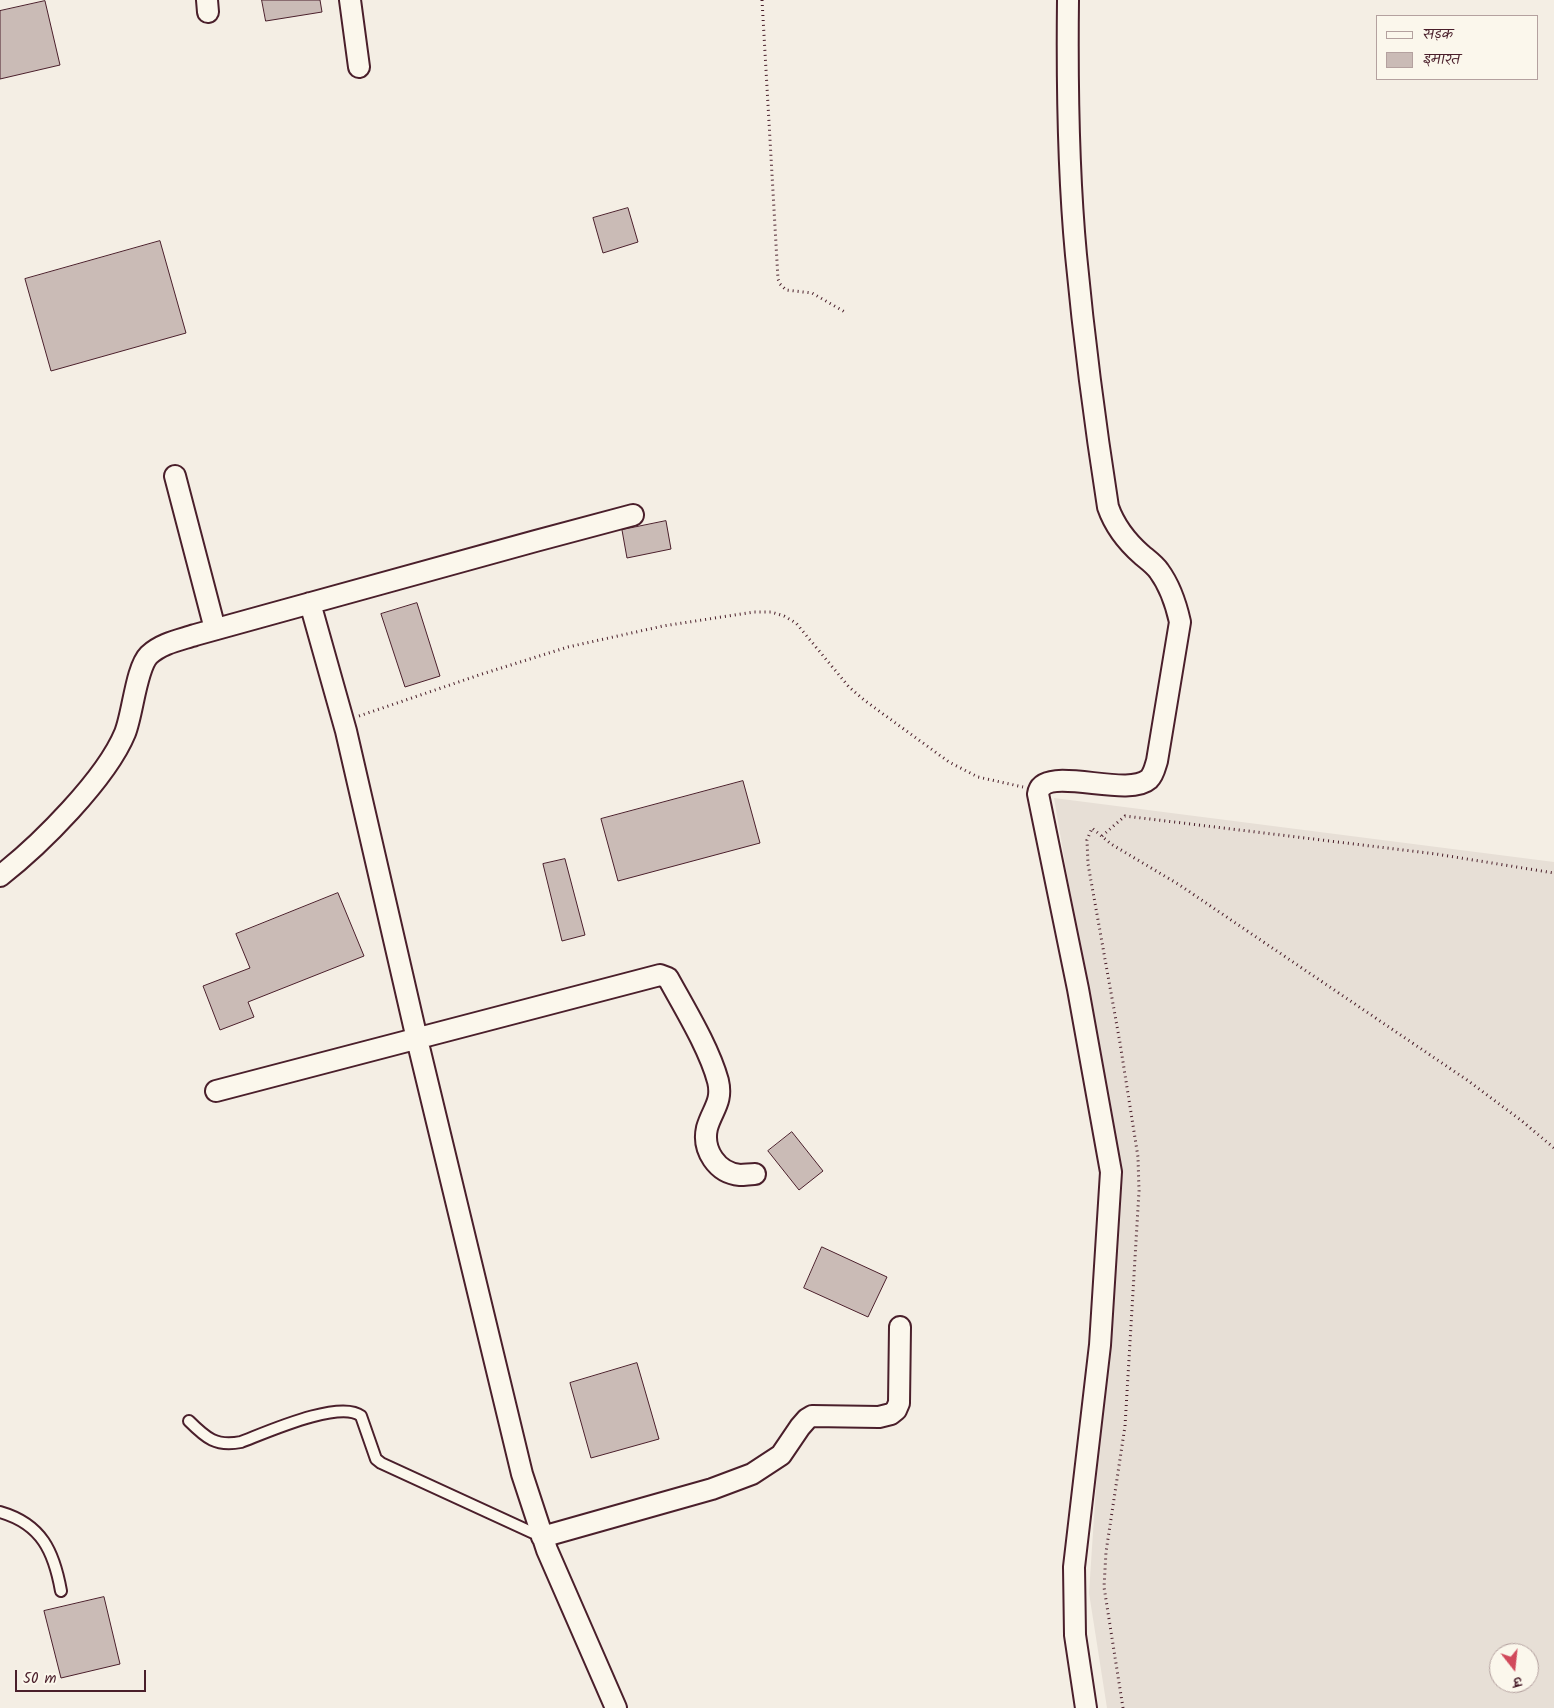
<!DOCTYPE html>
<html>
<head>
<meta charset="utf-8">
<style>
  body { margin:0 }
  #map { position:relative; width:1554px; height:1708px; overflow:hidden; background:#f4eee4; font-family:Kalam,"Playpen Sans Deva",sans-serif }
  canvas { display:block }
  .legend { position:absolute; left:1376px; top:15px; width:162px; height:65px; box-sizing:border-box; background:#fbf7ec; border:1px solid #b4a19f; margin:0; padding:6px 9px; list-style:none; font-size:15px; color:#4a1f2b }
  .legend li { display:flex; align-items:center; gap:10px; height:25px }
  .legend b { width:25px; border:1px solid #b4a19f }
  .north { position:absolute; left:1489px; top:1643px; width:50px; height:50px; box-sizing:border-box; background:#fbf7ec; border:1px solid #b4a19f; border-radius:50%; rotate:164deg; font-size:14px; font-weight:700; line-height:20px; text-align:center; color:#4a1f2b }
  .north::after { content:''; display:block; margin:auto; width:18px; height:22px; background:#d1495b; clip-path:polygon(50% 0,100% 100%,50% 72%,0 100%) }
  .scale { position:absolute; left:15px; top:1670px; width:131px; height:22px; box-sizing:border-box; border:2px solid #4a1f2b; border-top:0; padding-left:6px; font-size:15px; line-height:18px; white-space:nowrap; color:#4a1f2b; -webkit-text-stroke:4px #fbf7ec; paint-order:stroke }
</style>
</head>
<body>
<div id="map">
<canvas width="1554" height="1708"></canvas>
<ul class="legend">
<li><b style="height:6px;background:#fbf7ec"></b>सड़क</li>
<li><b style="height:14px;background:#cabbb6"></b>इमारत</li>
</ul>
<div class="north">उ</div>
<div class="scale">50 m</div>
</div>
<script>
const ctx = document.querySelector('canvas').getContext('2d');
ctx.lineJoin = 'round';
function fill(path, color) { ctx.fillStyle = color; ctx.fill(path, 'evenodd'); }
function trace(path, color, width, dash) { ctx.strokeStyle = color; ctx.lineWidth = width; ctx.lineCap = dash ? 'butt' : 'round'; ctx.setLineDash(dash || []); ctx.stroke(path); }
fill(new Path2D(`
  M1054,798L1554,862V1708H1107L1089,1593L1117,1169ZM1499,1653H1529V1683H1499Z`), '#e7dfd6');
const building = new Path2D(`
  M262,0H320L322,12L266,21Z
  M45,1L60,65L0,79V11Z
  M628,208L638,242L603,253L593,218Z
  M160,241L186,333L51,371L25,279Z
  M666,521L671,549L627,558L622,530Z
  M417,603L440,676L405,687L381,614Z
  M743,781L760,843L618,881L601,819Z
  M565,859L585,935L562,941L543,864Z
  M338,893L364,956L248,1002L254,1017L220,1030L203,986L250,968L236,934Z
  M792,1132L823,1171L799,1190L768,1151Z
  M822,1247L887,1277L868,1317L804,1288Z
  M637,1363L659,1439L591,1458L570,1383Z
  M104,1597L120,1664L61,1678L44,1611Z`);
fill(building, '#cabbb6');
trace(building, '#4a1f2b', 1);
const service = new Path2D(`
  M189,1421C206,1438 216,1447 241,1442C265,1433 340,1399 361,1416L376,1459L381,1463L542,1537
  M0,1512C42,1524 54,1552 61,1591`);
const minor = new Path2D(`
  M207,0L208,12
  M350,0L359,67
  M1068,0C1067,85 1068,170 1076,255C1084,339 1095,424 1108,507C1115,527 1126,541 1142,555C1148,560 1155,565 1159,571C1170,586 1176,604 1180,622L1157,761C1155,767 1154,774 1149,779C1127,799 1042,763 1038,794L1078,989L1111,1172L1100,1345L1074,1567L1075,1635L1086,1708
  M175,476L215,629
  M310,603L346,731L417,1039L522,1474L547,1550L616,1708
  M0,876C40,845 106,779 125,733C133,713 136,668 149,655C162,643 180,640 195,635C220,628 246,621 271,614C391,580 512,547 633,515
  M216,1091L660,975L668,978C685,1009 709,1048 718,1081C723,1102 712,1110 707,1128C702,1150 717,1173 740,1175C745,1175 750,1174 755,1174
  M542,1537L712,1489L752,1474L781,1455L800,1427L807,1419L812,1416L879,1417L891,1414L896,1410L899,1403L900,1327`);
trace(service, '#4a1f2b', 14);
trace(minor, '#4a1f2b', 24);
trace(new Path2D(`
  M762,0L778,279L780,284L786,290L812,293L845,312
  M359,716L482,674L568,647L663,626L754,612H771L784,616L796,623L849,687L864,700L949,762L978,777L1023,787
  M1102,836L1125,816L1436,854L1554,873
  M1123,1708L1104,1587L1106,1552L1125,1426L1139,1191L1138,1157L1120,1043L1088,864L1087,840L1092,828L1111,844L1178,884L1467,1080L1522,1121L1554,1148`), '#4a1f2b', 3, [1, 4]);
trace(service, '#fbf7ec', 10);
trace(minor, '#fbf7ec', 20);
</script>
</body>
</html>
